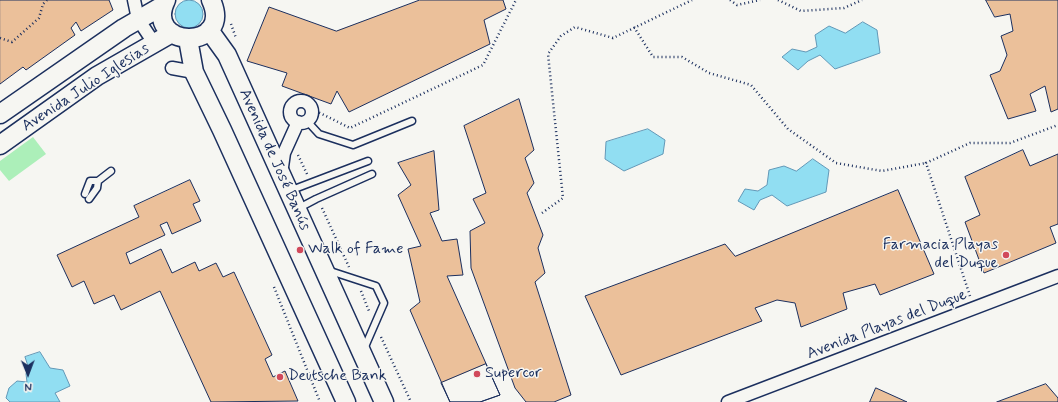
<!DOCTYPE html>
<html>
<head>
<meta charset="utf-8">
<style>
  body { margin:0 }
  #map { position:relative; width:1058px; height:402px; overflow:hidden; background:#f6f6f2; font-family:Mynerve,sans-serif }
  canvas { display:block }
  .north { position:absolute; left:8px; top:354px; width:40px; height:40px; -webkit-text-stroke:3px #f6f6f2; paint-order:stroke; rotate:179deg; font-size:11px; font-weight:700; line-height:16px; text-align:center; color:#1b2f5e }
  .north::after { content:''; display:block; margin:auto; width:14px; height:18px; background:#1b2f5e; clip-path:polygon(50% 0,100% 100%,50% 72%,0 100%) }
</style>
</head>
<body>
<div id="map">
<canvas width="1058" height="402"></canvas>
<div class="north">N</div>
</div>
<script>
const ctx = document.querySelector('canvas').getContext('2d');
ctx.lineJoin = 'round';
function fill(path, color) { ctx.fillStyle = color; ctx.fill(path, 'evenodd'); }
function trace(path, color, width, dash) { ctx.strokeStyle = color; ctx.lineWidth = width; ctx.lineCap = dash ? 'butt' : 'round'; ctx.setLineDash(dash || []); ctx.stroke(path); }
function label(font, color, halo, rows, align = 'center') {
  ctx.font = font + ' Mynerve,sans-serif'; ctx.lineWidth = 3; ctx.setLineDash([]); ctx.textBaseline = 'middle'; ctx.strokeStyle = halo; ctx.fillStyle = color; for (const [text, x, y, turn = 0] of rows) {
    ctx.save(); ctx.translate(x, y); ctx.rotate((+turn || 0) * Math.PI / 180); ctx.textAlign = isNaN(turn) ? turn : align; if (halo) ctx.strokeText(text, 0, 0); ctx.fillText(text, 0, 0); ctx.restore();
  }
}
fill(new Path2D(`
  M33,137L46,154L9,181L0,170V161Z`), '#acefb9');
const water = new Path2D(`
  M175 14a14 14 0 1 1 28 0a14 14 0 1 1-28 0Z
  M863,22L877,30L880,53L835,69L820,55L808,61L798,70L782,57L792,49L806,52L817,47L815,35L829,26L845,33Z
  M648,129L665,140L663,154L624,171L605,159L606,142Z
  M813,159L829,170L826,192L787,206L772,195L760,200L754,210L738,201L745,189L758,191L767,185L769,170L784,166L796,171Z
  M40,352L50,368L63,370L70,386L55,393L60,402H10L6,398L9,388L17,381L27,382L26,374L28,366L25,357Z`);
fill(water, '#91def2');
trace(water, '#6298b7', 1);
const building = new Path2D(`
  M0,0H109L113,10L81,31L76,22L71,28L75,35L26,70L23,67L0,84Z
  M420,0H503L506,9L484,20L490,44L349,112L337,91L331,104L282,86L287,73L247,61L269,7L336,31Z
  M986,0H1058V109L1051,112L1045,86L1030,94L1036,111L1008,119L990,75L1000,71L1007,55L1001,36L1013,31L1010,14L995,17Z
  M519,99L534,150L525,158L534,183L527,193L543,235L538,248L545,273L535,282L571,395L554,402H526L515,388L471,268L470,231L485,223L473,199L486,193L464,126Z
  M1023,150L1030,166L1058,154V224L1050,227L1056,243L984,273L965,222L980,215L965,177Z
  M434,151L439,210L430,213L442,241L457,239L463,275L447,276L500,395L480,402H450L410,310L420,302L408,249L421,246L398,195L411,185L398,163Z
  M190,180L200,201L193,204L201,221L172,234L167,222L160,225L165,235L126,253L130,264L161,249L172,273L195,262L199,271L216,263L223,277L234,272L272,355L265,359L273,377L285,371L298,401L211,402L160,291L121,310L114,295L94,304L84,281L72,287L57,255L139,217L134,206Z
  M898,190L934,274L880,295L875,284L843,293L847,309L801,327L795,303L777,300L755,308L762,321L621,375L585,296L725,244L735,256Z
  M486,364L500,395L480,402H450L441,383Z
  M1046,384L1058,398V402H997Z
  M876,388L907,402H870Z`);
fill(building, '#ebc09a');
trace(building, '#1b2f5e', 1);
const lane = new Path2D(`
  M307,121L319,134L353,145L412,121
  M98,181L111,171
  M289,189L297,188L368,161
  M85,194L90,181H98L97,188L89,199
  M299,208L316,199L372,174
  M327,270L376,286L384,303L364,349`);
const street = new Path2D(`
  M134,0L138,19L154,43
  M172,68L194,72
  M290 112a11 11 0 1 1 22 0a11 11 0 1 1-22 0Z
  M281,174L284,153L298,122
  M728,402L1058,276`);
const secondary = new Path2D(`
  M166,0C142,49 235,52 211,0
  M209,30L227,55L384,402
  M188,39L194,72L222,130L346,402
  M0,114L124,28L164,5
  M0,145L97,76L172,33`);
trace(lane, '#1b2f5e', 9);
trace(street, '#1b2f5e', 15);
trace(secondary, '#1b2f5e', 21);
trace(new Path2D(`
  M730,0L737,5L760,0
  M778,0L801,11L844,8L862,0
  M231,24L236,38
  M634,27L653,57H682L709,73L751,85L788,129L836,163L882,171L926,163
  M0,38L12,42L39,18L43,4L47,0
  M312,109L350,128L483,65L516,0
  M298,155L307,174
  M322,208L349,267
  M542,213L563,198L548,54L561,36L575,27L613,38L692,0
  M274,287L320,402
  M361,291L369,311
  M970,296L926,163L970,143H1010L1058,125
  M381,337L411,402`), '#1b2f5e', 2.5, [1, 3]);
trace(lane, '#f6f6f2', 6);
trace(street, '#f6f6f2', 12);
trace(secondary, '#f6f6f2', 18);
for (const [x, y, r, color] of [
  [300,250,4,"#d1495b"],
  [1006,255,4,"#d1495b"],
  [477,374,4,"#d1495b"],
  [280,377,4,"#d1495b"]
]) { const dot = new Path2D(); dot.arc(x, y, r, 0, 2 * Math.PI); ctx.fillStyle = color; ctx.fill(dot); trace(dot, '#f6f6f2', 1.5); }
label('16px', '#1b2f5e', '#f6f6f2', [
  ["Avenida Julio Iglesias",86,88,-33],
  ["Avenida de José Banús",274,160,66],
  ["Avenida Playas del Duque",887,325,-21]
]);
label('16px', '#1b2f5e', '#f6f6f2', [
  ["Farmacia Playas",998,246,"right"],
  ["del Duque",998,264,"right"],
  ["Walk of Fame",308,250],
  ["Supercor",485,374],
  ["Deutsche Bank",288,377]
], 'left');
</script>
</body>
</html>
